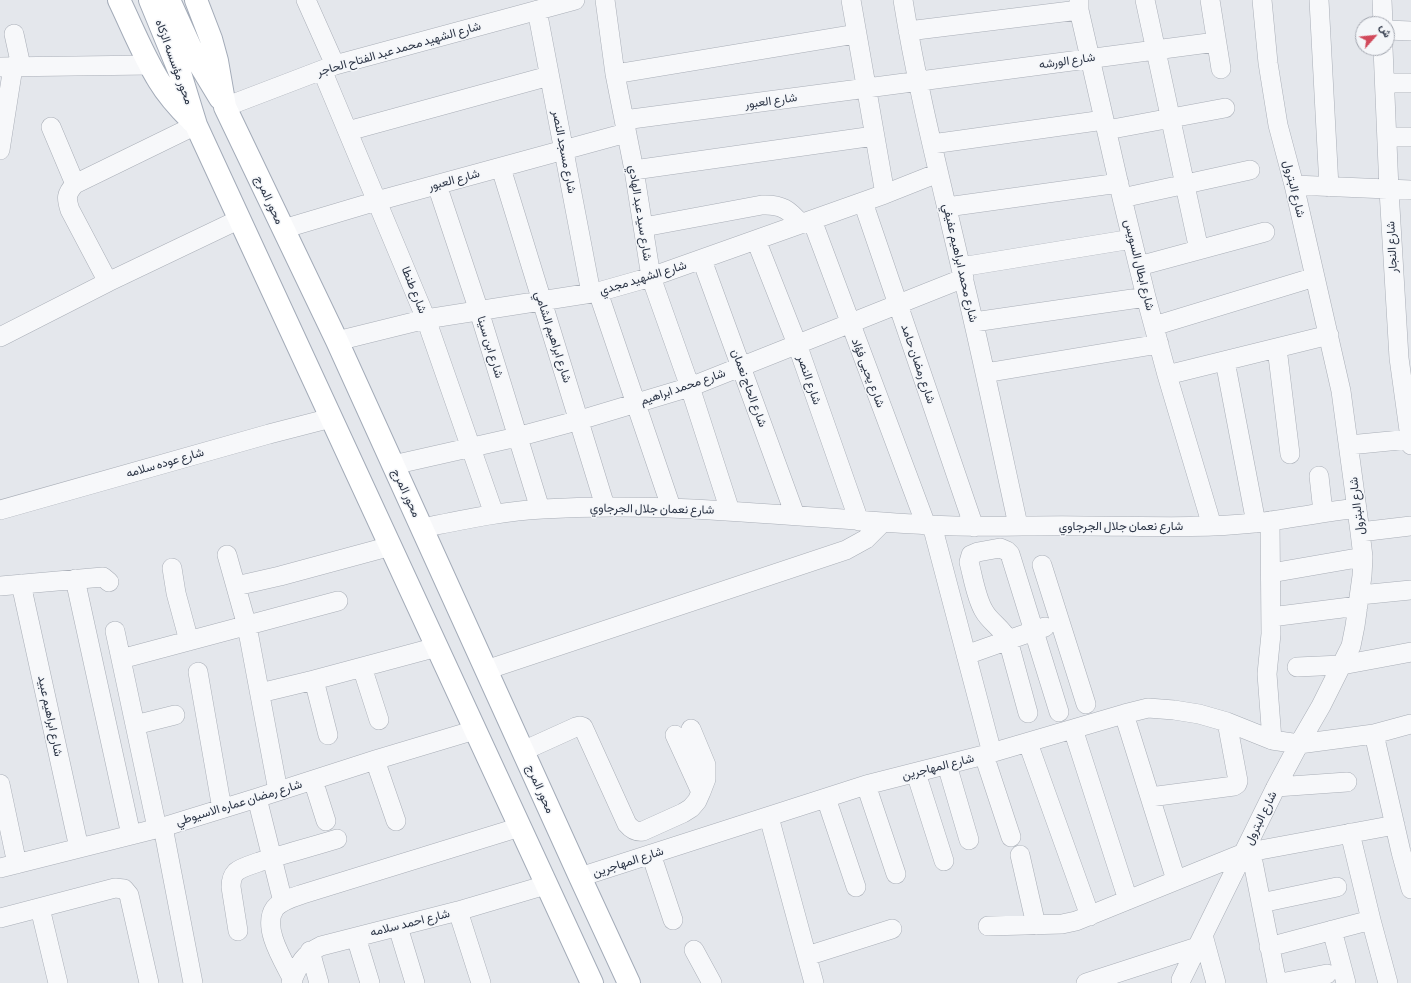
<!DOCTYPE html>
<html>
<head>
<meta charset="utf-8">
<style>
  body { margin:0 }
  #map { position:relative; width:1411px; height:983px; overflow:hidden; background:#e4e7ec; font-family:"Alegreya Sans",Vazirmatn,sans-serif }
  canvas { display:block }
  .north { position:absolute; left:1355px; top:16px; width:40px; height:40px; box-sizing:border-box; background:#f4f6f9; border:1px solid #a4a8b1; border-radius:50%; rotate:63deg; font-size:11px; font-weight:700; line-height:16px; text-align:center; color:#2b3445 }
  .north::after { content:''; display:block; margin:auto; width:14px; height:18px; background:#d1495b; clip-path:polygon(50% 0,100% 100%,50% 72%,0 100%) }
</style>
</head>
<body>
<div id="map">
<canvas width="1411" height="983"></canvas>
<div class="north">ش</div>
</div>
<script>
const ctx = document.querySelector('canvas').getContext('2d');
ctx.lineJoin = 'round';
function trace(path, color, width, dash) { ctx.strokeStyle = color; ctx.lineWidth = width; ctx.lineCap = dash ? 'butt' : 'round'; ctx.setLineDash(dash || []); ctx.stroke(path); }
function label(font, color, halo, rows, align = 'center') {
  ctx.font = font + ' "Alegreya Sans",Vazirmatn,sans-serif'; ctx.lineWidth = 3; ctx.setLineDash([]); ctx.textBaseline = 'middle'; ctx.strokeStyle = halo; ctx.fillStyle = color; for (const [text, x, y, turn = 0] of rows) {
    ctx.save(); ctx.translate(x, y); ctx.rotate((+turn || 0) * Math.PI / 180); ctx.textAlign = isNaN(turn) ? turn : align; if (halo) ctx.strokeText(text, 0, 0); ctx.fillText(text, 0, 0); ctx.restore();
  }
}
const minor = new Path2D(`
  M306,0L335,65
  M605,0L615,74L634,170L651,277L690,387L730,511
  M851,0L885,194
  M903,0C918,94 942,185 963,277C983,360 1000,443 1018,525
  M1079,0V10L1122,198L1146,297L1167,375L1212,526
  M1145,0L1199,250
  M1210,0L1221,69
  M1319,0L1329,187
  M1382,0L1383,24
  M537,10L591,293
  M1387,30L1411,31
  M908,31L1079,10
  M14,34L21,66
  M1383,48L1389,190L1399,358L1411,445
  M0,67L150,65
  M322,70L426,319L494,514
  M615,74L856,34
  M1385,83H1411
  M225,107L335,65L575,0
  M624,120L1216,42
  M51,127L75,184
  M1107,130L1225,108
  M348,131L549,76
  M1387,137H1411
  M932,144L1104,120
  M0,150L13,67
  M501,168L605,506
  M634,170L874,136
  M437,185L479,311L540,509
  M1294,185L1411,190
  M1122,198L1250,170
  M863,202L974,527
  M947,207L1119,183
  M812,220L926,525
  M644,227L762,205C782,204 789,210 801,224
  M283,229L377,201L626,133
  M756,240L797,344L859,521
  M702,260L795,515
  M1139,266L1265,232
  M961,267L1132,239
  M108,282L70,210C66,198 66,194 75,184L196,125
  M598,292L671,507
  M974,322L1146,297
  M1154,326L1315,277
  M0,337L108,282L240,219
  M337,341L426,319L598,292L651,277L885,194L938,173
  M1277,348L1290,454
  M1225,361L1256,523
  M985,373L1159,344
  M1167,375L1329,335
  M1349,445L1411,439
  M393,465L517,437L580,420L690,387L964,278
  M1319,476L1323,512
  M0,510L269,434L331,418
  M1270,521L1271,634L1267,674L1272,740
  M932,525L992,753
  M422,528C462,520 502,511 543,509C672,501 800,518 929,525C981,528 1033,525 1085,526C1141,526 1198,529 1254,523C1289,519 1323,512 1357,508
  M1360,532L1411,526
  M227,555L247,626L278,791
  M1042,565L1086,704
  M172,568L176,593L189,641
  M1271,573L1363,557
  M75,579L131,835
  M21,584L79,848
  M0,586L103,577L109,582
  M236,586L280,576L391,546
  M1360,595L1411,590
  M1271,617L1358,606
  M115,631L157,828
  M966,655L1045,627
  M121,659L338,601
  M362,667L379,720
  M1297,667L1342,665L1411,652
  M486,670L846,550L866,539L883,522
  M198,672L222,809
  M314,680L328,735
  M260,693L314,680L437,647
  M1028,713L1008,640C1002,628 990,622 984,611C976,598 973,577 969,562L971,555L978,552L1000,548L1007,551L1010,554L1059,712
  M1124,714L1176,880
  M135,725L175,715
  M1073,729L1128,900
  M1374,734L1401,852L1411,889
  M675,735L701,792
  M1028,743L1090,916
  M523,751L576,727L580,726L583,727L627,824C632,830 636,832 643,831L683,813L691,808L697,801L701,792L706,779V765L691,729
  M984,755L1011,837
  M375,760L396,821
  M947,765L969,840
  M916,773L944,861
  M313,780L326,821
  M0,784L17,864
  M866,785L896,874
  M1276,787L1347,782
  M1150,797L1234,786L1237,784L1238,781L1227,722
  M257,798L283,902
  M826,798L856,887
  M769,817L814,983
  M163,827L193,983
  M1350,833L1371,920L1388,983
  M1251,852L1277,983
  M651,854L673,920
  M1020,855L1036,925
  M0,868L163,827L257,798L375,760L475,730
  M580,877L866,785L984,755L1124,714L1148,708L1174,710L1199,714L1227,722L1272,740L1299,744L1374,734L1411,724
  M1261,903L1337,887
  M40,908L58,983
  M458,911L481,983
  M0,918L115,888L124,889L129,895L149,983
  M988,926L1062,924L1076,921L1244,853L1395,825
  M398,927L415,983
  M1332,930L1346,983
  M238,931L231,887C231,881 232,876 236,872C242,867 251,865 259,862C284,854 311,847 337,839
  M1203,935L1216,983
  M356,937L370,983
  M1269,947L1371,920
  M694,950L712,983
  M310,951L319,983
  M807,956L892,929
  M293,980C284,962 261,927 275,908C282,900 294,897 303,894L520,827
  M1181,980L1276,787L1299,744L1321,706L1351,646L1355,626L1362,576L1363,557L1360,532L1341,391L1294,185L1278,125L1268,63L1262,0
  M291,983C299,965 302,955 321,946L458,911L546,885
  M1086,983L1197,947
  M1281,983L1327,974`);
const major = new Path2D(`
  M119,0C132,27 143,55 159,81C168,96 180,109 192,121
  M150,0L180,73L196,125L592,983
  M169,0L194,55L220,98
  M196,0L211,39L217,61L225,107L337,341L580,877L629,983`);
trace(minor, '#a9aeb7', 20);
trace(major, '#a3abb8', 24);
trace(minor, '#f7f8fa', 19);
trace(major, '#fff', 22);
label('12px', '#2b3445', '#f4f6f9', [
  ["شارع الشهيد محمد عبد الفتاح الحاجر",399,49,-16],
  ["شارع الورشه",1067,61,-8],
  ["محور مؤسسه الزكاه",174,62,70],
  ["شارع العبور",771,101,-8],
  ["شارع مسجد النصر",564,152,79],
  ["شارع العبور",454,180,-15],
  ["شارع البترول",1294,189,76],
  ["محور المرج",269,200,65],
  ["شارع سيد عبد الهادي",640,213,81],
  ["شارع النجار",1392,247,-93],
  ["شارع محمد ابراهيم عفيفي",960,263,77],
  ["شارع ابطال السويس",1139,265,76],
  ["شارع الشهيد مجدي",643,278,-17],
  ["شارع طنطا",414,290,68],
  ["شارع ابراهيم الشامي",553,337,72],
  ["شارع ابن سينا",490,347,73],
  ["شارع رمضان حامد",918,364,71],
  ["شارع يحيى فؤاد",868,373,69],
  ["شارع النصر",809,380,71],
  ["شارع محمد ابراهيم",683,387,-19],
  ["شارع الحاج نعمان",749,388,70],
  ["شارع عوده سلامه",165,463,-16],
  ["محور المرج",406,493,65],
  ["شارع البترول",1357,506,-97],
  ["شارع نعمان جلال الجرجاوي",652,509,1],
  ["شارع نعمان جلال الجرجاوي",1121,526],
  ["شارع ابراهيم عبيد",50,716,78],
  ["شارع المهاجرين",938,767,-14],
  ["محور المرج",540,789,66],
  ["شارع رمضان عماره الاسيوطي",239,803,-17],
  ["شارع البترول",1261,818,-64],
  ["شارع المهاجرين",628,862,-18],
  ["شارع احمد سلامه",410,923,-14]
]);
</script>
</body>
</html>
